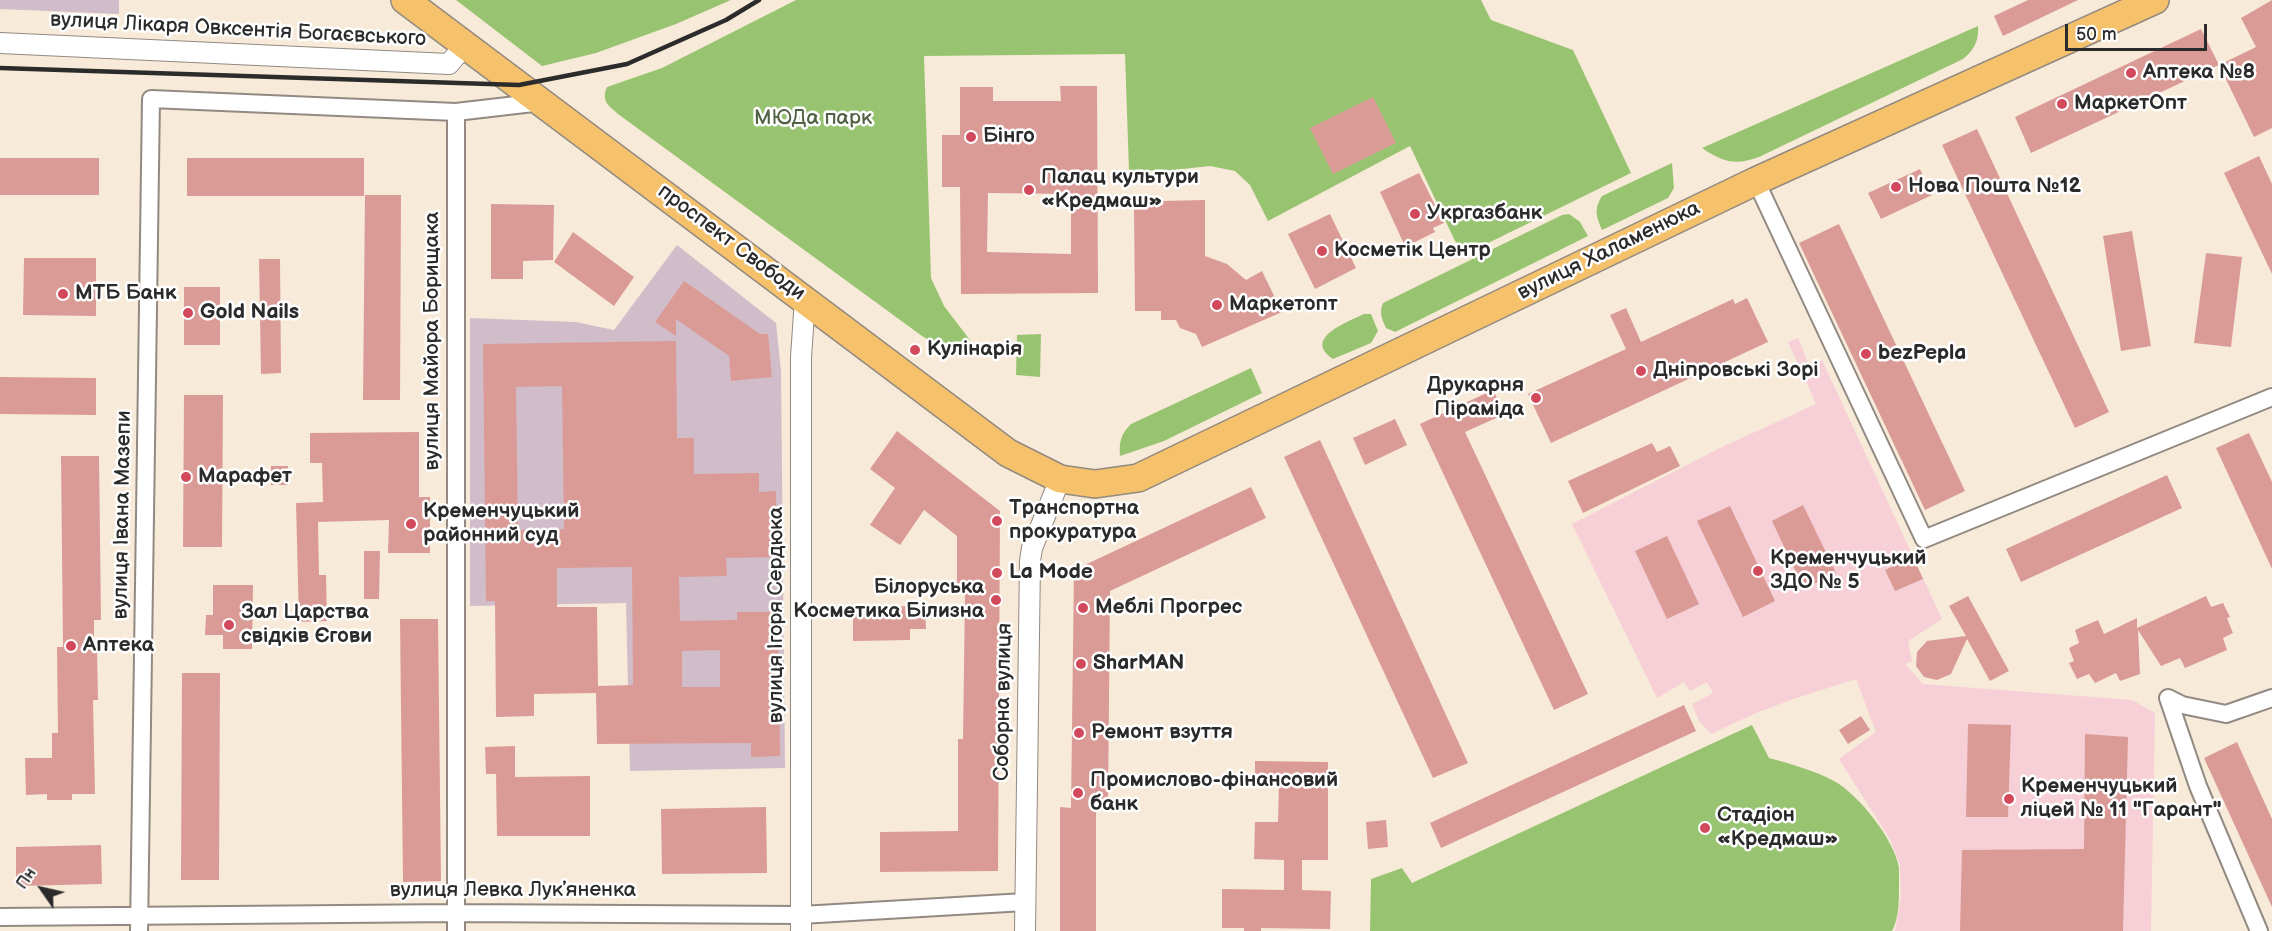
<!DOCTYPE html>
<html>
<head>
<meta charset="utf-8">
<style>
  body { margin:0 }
  #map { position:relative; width:2272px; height:931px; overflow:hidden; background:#f8ead8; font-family:"Balsamiq Sans",sans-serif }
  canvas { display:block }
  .north { position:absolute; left:12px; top:859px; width:60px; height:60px; -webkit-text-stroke:4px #fff; paint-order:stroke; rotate:304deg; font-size:16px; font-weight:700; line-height:24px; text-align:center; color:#2b2b2b }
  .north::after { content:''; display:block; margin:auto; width:21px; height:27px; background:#2b2b2b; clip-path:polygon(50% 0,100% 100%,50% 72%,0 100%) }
  .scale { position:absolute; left:2065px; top:24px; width:142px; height:27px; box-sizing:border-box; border:3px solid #2b2b2b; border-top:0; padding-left:8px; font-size:18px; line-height:21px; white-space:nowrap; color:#2b2b2b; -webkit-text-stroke:4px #fff; paint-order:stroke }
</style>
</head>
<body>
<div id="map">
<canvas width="2272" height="931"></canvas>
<div class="north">Пн</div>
<div class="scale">50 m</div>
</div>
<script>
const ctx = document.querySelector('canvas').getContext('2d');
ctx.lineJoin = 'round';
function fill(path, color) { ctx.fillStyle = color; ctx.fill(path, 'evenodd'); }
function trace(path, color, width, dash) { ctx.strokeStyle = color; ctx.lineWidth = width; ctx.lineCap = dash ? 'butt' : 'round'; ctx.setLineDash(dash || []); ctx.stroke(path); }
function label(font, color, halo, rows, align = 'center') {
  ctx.font = font + ' "Balsamiq Sans",sans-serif'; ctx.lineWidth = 5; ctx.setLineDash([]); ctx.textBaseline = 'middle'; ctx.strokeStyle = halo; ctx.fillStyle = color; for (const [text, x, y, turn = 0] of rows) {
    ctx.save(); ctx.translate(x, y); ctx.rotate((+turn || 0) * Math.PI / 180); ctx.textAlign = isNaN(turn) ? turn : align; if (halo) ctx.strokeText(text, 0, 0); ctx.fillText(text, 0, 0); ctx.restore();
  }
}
fill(new Path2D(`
  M1798,338L1809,365L1822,360L1942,619L1908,641L1912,661L1905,664L1923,684L2132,700L2155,713L2151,931H1895L1901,897L1900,865L1890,839L1839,759L1876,732L1856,679L1796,698L1756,713L1711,734L1699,721L1692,704L1713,693L1707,682L1690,691L1684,682L1657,698L1572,524L1722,447L1816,404L1788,342Z`), '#f6cfd7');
fill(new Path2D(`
  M0,0H119V14L0,9Z
  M677,245L776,323L781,371L785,768L630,771L626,603L470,606V318L576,322L614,330Z`), '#d1bdc9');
fill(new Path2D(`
  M456,0H731L676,24L596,53L542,66Z
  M796,0H1481L1491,20L1573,50L1631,173L1476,249L1465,250L1455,241L1410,146L1268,221L1250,185L1235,171L1210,166L1174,170L1129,171L1125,54L924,56L931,278L944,306L970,340L969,354L956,356L922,336L618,114C608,105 601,101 607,87L662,68Z
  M1978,26C1979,41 1974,50 1963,59L1759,157C1735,166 1723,162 1702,148Z
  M1672,163L1674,188L1668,198L1602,230C1596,216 1594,209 1602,196Z
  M1569,214L1580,222L1588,236L1395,332L1386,328C1382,319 1379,313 1383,303L1562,215Z
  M1364,314H1371L1378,331L1371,343L1333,359C1302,338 1348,322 1364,314Z
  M1041,334L1040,377L1016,375L1017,335Z
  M1251,368L1262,393L1164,441L1120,456C1119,441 1121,434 1131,424Z
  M1752,725L1769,758C1791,764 1813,770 1834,781C1858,794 1895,840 1899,868C1899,874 1899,880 1899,886C1899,900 1899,918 1892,931H1370L1371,879L1402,868L1412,883Z`), '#98c471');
fill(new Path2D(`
  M2028,0H2078L2003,36L1994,16Z
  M2272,0V128L2254,137L2219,65L2256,47L2241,18Z
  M2201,29L2219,65L2031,153L2015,117Z
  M1060,86H1097L1098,293L961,294L960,187H942V135H960V87H993V101H1061ZM988,193L1071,194V254L987,252Z
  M1373,97L1396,143L1333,174L1310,128Z
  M1977,129L2109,412L2075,428L1942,145Z
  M2259,156L2272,184V274L2224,173Z
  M0,158H99V195H0Z
  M187,158H364V196H187Z
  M1920,169L1932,195L1881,219L1868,193Z
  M1419,173L1444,223L1433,228L1435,232L1413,243L1411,240L1404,244L1380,192Z
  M365,195H401L400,400H363Z
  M1205,200V256L1227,264L1246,280L1262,271L1282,312L1202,347L1196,334L1180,328L1176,320H1161V311H1135L1134,206L1163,205V201Z
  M491,204L554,205L553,260L523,261V279H491Z
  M1330,214L1356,268L1315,289L1288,234Z
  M1839,224L1965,491L1925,510L1799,243Z
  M2132,231L2151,346L2121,351L2103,236Z
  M573,232L634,277L614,306L554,262Z
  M2206,253L2242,257L2231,347L2194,343Z
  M24,258H96V316L23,315Z
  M259,259H280L281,373L261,374Z
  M684,281L760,334H768L772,377L731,381L729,356L676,319V336L655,322Z
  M184,287H220V345H184Z
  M1747,298L1768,342L1551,443L1528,394L1626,349L1610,315L1626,308L1641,342L1733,299L1735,304Z
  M676,341L677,438H694V474L759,473V492L776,491L777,557L726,558L727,576L679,577L680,621L737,620V612H778L780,756L751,757V743L597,744L596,693L534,694V716L496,717L495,601H486L483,344ZM562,386L564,529L518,530L516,387ZM632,567L633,685L598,686L597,607H557V568ZM720,650V687H682V651Z
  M0,377L96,378V415L0,414Z
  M1493,390L1505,414L1465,432L1588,694L1554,710L1420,424Z
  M184,395H223L222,547H183Z
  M1395,419L1407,445L1365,465L1353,438Z
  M897,431L1000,511L998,871L880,872V832L958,831V739H963L965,591H957V536L924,510L900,545L870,525L895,488L870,469Z
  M419,432V497H430V553H388L389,520L318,522L319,575H326L327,621L299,622L296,503L323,502L322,463H310V433Z
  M2249,433L2272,482V569L2216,448Z
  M1320,440L1468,763L1433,778L1284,457Z
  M1652,443L1657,452L1670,446L1680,466L1583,513L1568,481Z
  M61,456H99L101,620H94V649H97L98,700H93L95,794H72V800H47V794L26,795L25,758H52V733H58L57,647H63Z
  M271,466H288V485H271Z
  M2167,475L2182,508L2021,582L2006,549Z
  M1251,487L1266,518L1110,591L1108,809H1096V931H1060V807L1071,808L1074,570Z
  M1803,505L1836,573L1804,589L1772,521Z
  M1730,506L1775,601L1743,617L1697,521Z
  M1667,536L1699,604L1667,619L1635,551Z
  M364,551H380L379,599H364Z
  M1913,557L1923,579L1895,591L1885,570Z
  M213,585H253L252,649H223V635H205L206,615H213Z
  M1968,596L2009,671L1990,681L1967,639L1951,674L1937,680L1924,677L1916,666L1917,652L1927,641L1966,636L1949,606Z
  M2206,596L2211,607L2223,603L2230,617L2227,618L2233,633L2223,638L2227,650L2185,668L2180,658L2161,666L2138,630L2140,674L2120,681L2116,673L2095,683L2089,674L2077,679L2069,663L2074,661L2069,648L2079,643L2075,630L2098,620L2104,634L2137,618V628Z
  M910,606V610H925L926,629H910V640L853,641V607Z
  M400,619H438L441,881L403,882Z
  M182,673H220L219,880H181Z
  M1684,705L1696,731L1441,848L1430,823Z
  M1861,716L1870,730L1848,744L1839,730Z
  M1968,724L2011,725L2008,817H1966Z
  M2085,734L2128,737L2123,931H1960L1962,850L2084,849Z
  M2237,742L2272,819V907L2204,758Z
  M515,746V777L590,776V836H497L496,774H486L485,747Z
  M1255,761L1328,762V860H1302V890L1331,891L1330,929L1261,928V931H1244V928H1222V889L1284,890V860L1254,859L1255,822H1278L1279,781L1255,780Z
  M766,807L767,873L662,874L661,809Z
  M1386,820L1388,847L1368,849L1366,822Z
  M101,845L102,884L16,886V847Z`), '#da9b97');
const minor = new Path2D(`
  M456,112V931
  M1756,181L1924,539L2272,397
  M0,917L456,913L801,915L1025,902
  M139,931L151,99L456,112L542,102
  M2259,931L2198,786L2168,698L2182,705L2226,714L2272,698`);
const tertiary = new Path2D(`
  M0,43L449,64L465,45
  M801,931V357L805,299
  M1025,931L1030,561L1032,548L1060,479`);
const trunk = new Path2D(`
  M405,0L1008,453L1060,479L1095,484L1138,478L1756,181L2155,0`);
trace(minor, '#928a82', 20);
trace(tertiary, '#928a82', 22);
trace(trunk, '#928a82', 30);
trace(minor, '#fff', 16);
trace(tertiary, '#fff', 20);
trace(trunk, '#f5c16b', 27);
trace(new Path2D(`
  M0,68L519,85L627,64L726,20L759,0`), '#2b2b2b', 4.5);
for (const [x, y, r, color] of [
  [2131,73,6,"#d1495b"],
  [2062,104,6,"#d1495b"],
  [971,137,6,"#d1495b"],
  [1896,187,6,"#d1495b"],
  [1029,190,6,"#d1495b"],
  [1415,214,6,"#d1495b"],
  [1322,251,6,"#d1495b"],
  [63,294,6,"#d1495b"],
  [1217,305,6,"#d1495b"],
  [188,313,6,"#d1495b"],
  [915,350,6,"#d1495b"],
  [1866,354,6,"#d1495b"],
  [1641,371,6,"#d1495b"],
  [1536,398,6,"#d1495b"],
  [186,477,6,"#d1495b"],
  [997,521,6,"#d1495b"],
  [411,524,6,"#d1495b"],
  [1758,571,6,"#d1495b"],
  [997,573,6,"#d1495b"],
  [996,600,6,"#d1495b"],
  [1083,608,6,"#d1495b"],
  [229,625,6,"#d1495b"],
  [71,646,6,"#d1495b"],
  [1081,664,6,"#d1495b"],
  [1079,733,6,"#d1495b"],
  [1078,793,6,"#d1495b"],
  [2009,799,6,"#d1495b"],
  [1705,828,6,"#d1495b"]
]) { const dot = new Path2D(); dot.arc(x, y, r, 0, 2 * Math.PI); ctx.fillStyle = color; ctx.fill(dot); trace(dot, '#fff', 2); }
label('21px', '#2b2b2b', '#fff', [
  ["вулиця Лікаря Овксентія Богаєвського",238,30,3],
  ["проспект Свободи",731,243,37],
  ["вулиця Халаменюка",1609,251,-26],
  ["вулиця Майора Борищака",433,341,-90],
  ["вулиця Івана Мазепи",123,515,-89],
  ["вулиця Ігоря Сердюка",777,615,-90],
  ["Соборна вулиця",1004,702,-89],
  ["вулиця Левка Лукʼяненка",513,891]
]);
label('bold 21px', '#2b2b2b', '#fff', [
  ["Аптека №8",2143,73],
  ["МаркетОпт",2074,104],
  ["Бінго",983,137],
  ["Палац культури",1041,178],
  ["«Кредмаш»",1041,202],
  ["Нова Пошта №12",1908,187],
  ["Укргазбанк",1427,214],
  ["Косметік Центр",1334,251],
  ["МТБ Банк",75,294],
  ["Маркетопт",1229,305],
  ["Gold Nails",200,313],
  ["Кулінарія",927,350],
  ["bezPepla",1878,354],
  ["Дніпровські Зорі",1653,371],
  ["Друкарня",1524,386,"right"],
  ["Піраміда",1524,410,"right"],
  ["Марафет",198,477],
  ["Транспортна",1009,509],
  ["прокуратура",1009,533],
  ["Кременчуцький",423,512],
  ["районний суд",423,536],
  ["Кременчуцький",1770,559],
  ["ЗДО № 5",1770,583],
  ["La Mode",1009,573],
  ["Білоруська",984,588,"right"],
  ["Косметика Білизна",984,612,"right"],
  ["Меблі Прогрес",1095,608],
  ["Зал Царства",241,613],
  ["свідків Єгови",241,637],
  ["Аптeка",83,646],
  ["SharMAN",1093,664],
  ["Ремонт взуття",1091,733],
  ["Промислово-фінансовий",1090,781],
  ["банк",1090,805],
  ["Кременчуцький",2021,787],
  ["ліцей № 11 \"Гарант\"",2021,811],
  ["Стадіон",1717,816],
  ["«Кредмаш»",1717,840]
], 'left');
label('21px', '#516144', '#fff', [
  ["МЮДа парк",813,119]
]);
</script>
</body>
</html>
